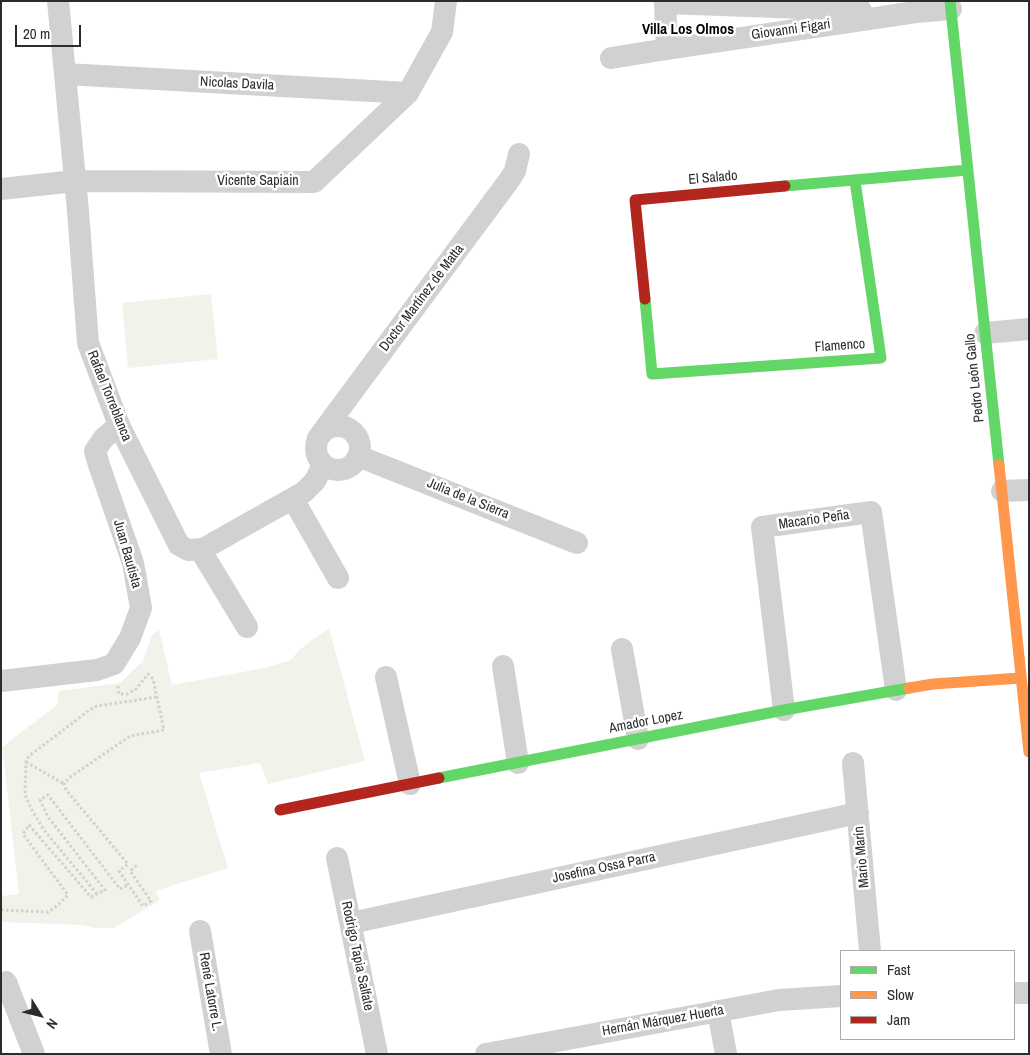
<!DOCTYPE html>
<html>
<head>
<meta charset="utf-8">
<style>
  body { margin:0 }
  #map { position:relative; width:1030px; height:1055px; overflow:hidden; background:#fff; font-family:"Archivo Narrow",sans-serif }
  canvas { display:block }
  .frame { position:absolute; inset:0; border:2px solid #2c2c2c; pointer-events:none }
  .legend { position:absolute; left:840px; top:950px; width:175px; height:90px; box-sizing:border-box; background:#fff; border:1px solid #ababab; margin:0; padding:6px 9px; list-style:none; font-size:15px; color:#2c2c2c }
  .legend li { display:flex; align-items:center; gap:10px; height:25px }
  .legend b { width:25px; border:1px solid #ababab }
  .north { position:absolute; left:15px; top:990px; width:50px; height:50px; -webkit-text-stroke:4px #fff; paint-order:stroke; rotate:126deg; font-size:14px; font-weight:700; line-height:20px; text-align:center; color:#2c2c2c }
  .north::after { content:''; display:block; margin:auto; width:18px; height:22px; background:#2c2c2c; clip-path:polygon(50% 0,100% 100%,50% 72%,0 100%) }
  .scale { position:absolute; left:15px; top:25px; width:66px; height:22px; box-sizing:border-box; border:2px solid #2c2c2c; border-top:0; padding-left:6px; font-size:15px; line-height:18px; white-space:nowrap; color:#2c2c2c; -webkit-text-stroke:4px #fff; paint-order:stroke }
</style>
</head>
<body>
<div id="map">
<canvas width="1030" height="1055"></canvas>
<div class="frame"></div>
<ul class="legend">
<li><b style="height:6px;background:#63d668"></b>Fast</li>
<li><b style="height:6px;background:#ff974d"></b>Slow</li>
<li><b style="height:6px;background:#b3261e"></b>Jam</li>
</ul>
<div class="north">N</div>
<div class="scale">20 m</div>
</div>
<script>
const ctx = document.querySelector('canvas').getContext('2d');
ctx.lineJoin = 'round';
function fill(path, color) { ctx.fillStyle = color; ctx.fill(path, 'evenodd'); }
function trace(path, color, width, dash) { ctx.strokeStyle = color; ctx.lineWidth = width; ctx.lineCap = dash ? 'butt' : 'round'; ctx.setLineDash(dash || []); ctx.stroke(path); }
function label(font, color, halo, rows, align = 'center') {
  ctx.font = font + ' "Archivo Narrow",sans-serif'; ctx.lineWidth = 5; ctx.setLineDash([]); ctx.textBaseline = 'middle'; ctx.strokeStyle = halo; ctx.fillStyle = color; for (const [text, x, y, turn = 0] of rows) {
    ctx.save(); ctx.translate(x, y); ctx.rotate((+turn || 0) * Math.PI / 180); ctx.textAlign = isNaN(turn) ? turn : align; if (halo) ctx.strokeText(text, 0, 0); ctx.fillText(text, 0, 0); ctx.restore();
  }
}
fill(new Path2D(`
  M211,294L218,359L128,368L122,303Z
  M329,628L365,761L268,784L260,763L199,773L228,868L155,891L160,900L114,928H96L82,925L1,922V896L19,894L2,747L57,705L59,691L120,683L143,661L152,635L159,630L172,685L264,668L291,660L299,650Z`), '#f0f3ea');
trace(new Path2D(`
  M118,686L119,694H127L136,689L148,674L153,679L164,730L130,736L69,778L64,784L66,790L128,864L119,871L143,906L151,901L130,871L138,864
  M26,762L64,784
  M97,894L44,830L32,810L25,795L26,761L29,756L91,709L97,706L157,697
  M1,910L48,912L57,906L68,895L23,834L29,825L91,897L105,890L48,817L40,800L48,795L120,889L128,885`), '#d1d1d1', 3, [2.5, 2.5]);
trace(new Path2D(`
  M58,1L78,211L88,343L119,425L179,545L188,550L203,549L304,492L315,481L323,465
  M667,49L665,3L861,10
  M611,58L667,49L916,12L951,9
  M65,74L408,93
  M1,189L75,181L314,182L408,93L442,32L446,1
  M985,333L1029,329
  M316 448a22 22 0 1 1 44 0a22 22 0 1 1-44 0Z
  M318,438L510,179L515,171L519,154
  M358,456L577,543
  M1002,491L1029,490
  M293,499L338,578
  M203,549L204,556L247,627
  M622,649L638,739
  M503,666L518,763
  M386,677L410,784
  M1,681L97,670L114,664L130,638L141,608L133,563L99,465L95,451L103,439L119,425
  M784,710L762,527L871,512L896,690
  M853,763L870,951
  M337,858L377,1054
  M351,923L858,813
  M200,931L221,1054
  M6,982L34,1054
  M1014,993H1029
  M718,1011L726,1054
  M486,1054L779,1000L841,996`), '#d1d1d1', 22);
trace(new Path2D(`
  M950,1L999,465
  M785,186L968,170
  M645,299L652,374L881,358L855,181
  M439,778L784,710L909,688`), '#63d668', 11);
trace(new Path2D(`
  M999,465L1029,752
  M909,688L933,684L1021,678`), '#ff974d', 11);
trace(new Path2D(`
  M645,299L635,200L785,186
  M280,810L439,778`), '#b3261e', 11);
label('14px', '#2c2c2c', '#fff', [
  ["Giovanni Figari",791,30,-8],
  ["Nicolas Davila",237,84,3],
  ["El Salado",713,178,-5],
  ["Vicente Sapiain",258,181],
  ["Doctor Martínez de Matta",422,298,-53],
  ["Flamenco",840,346,-4],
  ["Pedro León Gallo",975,378,-96],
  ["Rafael Torreblanca",109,396,68],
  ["Julia de la Sierra",468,499,22],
  ["Macario Peña",814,520,-8],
  ["Juan Bautista",127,554,74],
  ["Amador Lopez",646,722,-11],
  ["Mario Marín",862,857,-95],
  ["Josefina Ossa Parra",604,868,-12],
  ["Rodrigo Tapia Salfate",357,956,78],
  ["René Latorre L.",210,992,80],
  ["Hernán Márquez Huerta",663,1021,-10]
]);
label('bold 15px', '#000', '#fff', [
  ["Villa Los Olmos",688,30]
]);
</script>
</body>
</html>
